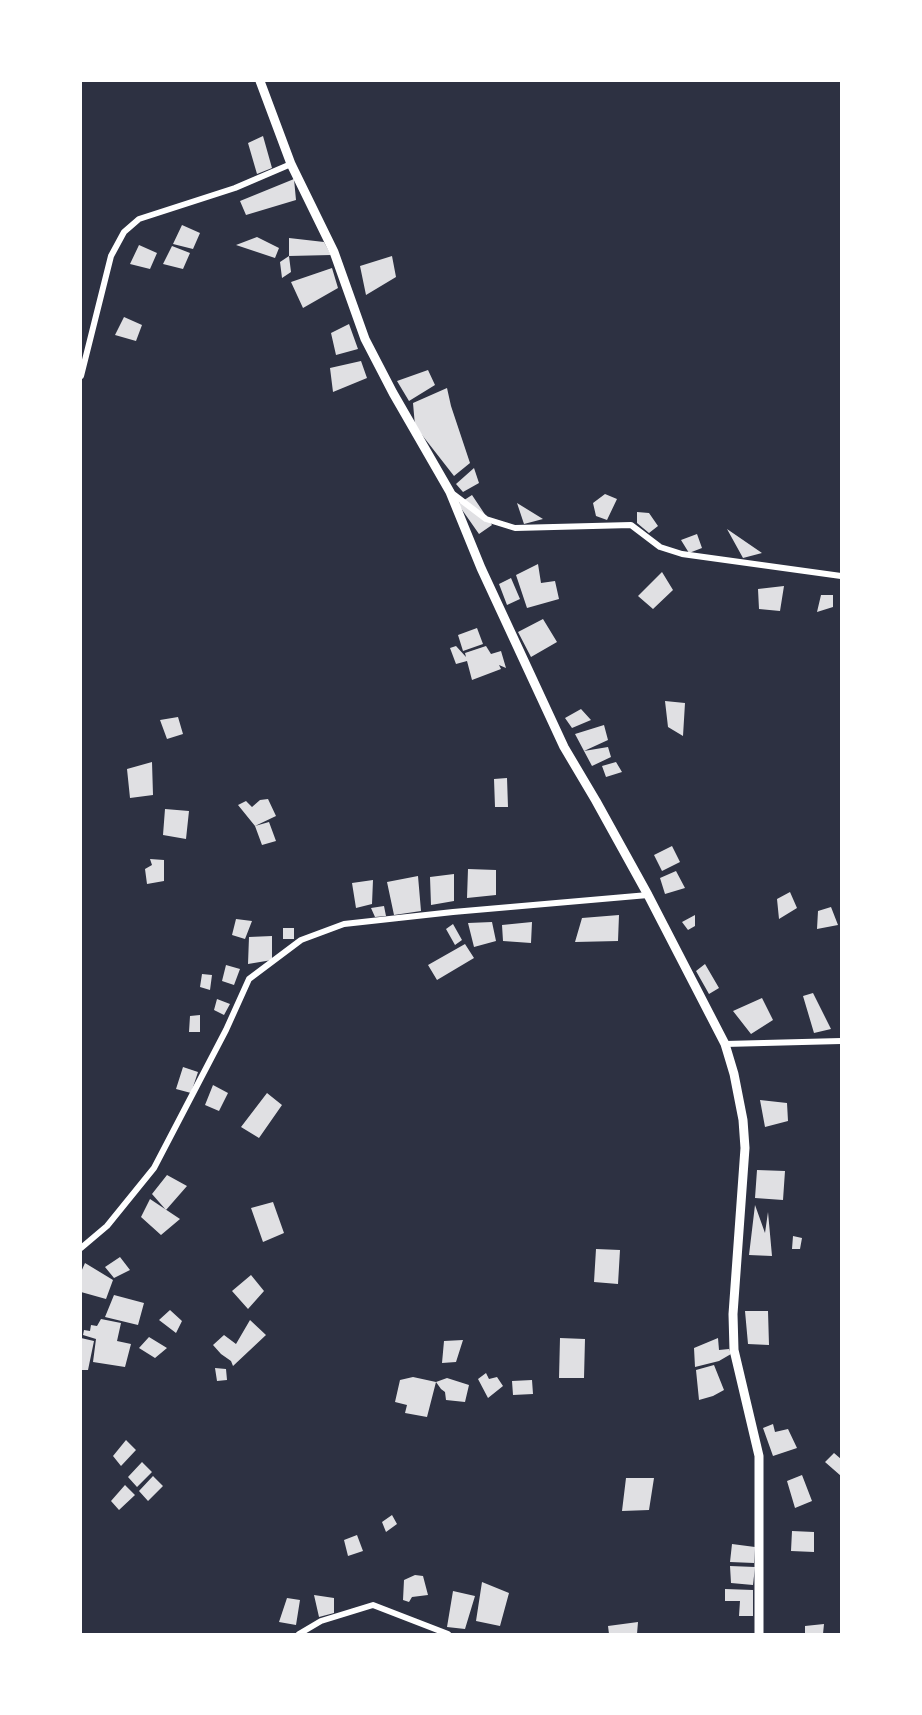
<!DOCTYPE html>
<html>
<head>
<meta charset="utf-8">
<style>
  body { margin:0 }
  #map { position:relative; width:922px; height:1715px; overflow:hidden; background:#2d3142; font-family:"Golos Text",sans-serif }
  canvas { display:block }
  .frame { position:absolute; inset:0; border:82px solid #fff; pointer-events:none }
</style>
</head>
<body>
<div id="map">
<canvas width="922" height="1715"></canvas>
<div class="frame"></div>
</div>
<script>
const ctx = document.querySelector('canvas').getContext('2d');
ctx.lineJoin = 'round';
function fill(path, color) { ctx.fillStyle = color; ctx.fill(path, 'evenodd'); }
function trace(path, color, width, dash) { ctx.strokeStyle = color; ctx.lineWidth = width; ctx.lineCap = dash ? 'butt' : 'round'; ctx.setLineDash(dash || []); ctx.stroke(path); }
fill(new Path2D(`
  M263,136L272,168L257,174L248,143Z
  M294,179L296,200L246,215L240,201Z
  M182,225L200,233L193,249L173,244Z
  M257,237L279,248L275,258L236,245Z
  M289,238L324,242L331,255L289,256Z
  M139,245L157,253L150,269L130,264Z
  M172,246L190,253L183,269L163,264Z
  M289,256L291,272L282,278L280,262Z
  M392,256L396,277L366,295L360,266Z
  M332,268L338,288L303,308L291,282Z
  M124,317L142,325L136,341L115,335Z
  M349,324L358,349L336,355L331,333Z
  M361,361L367,378L333,392L330,368Z
  M428,370L435,385L409,401L397,381Z
  M447,388L451,406L470,463L454,476L415,426L413,403Z
  M474,468L479,483L463,492L456,484Z
  M605,494L617,499L607,520L596,516L593,503Z
  M472,495L492,525L479,534L458,504Z
  M517,503L543,519L524,524Z
  M637,512L649,513L658,526L649,533L637,523Z
  M727,529L762,553L743,558Z
  M697,534L702,548L689,553L681,540Z
  M538,564L541,583L555,581L559,599L527,608L516,575Z
  M662,572L673,590L653,609L638,596Z
  M511,578L520,599L507,605L499,584Z
  M784,586L780,611L759,609L758,589Z
  M821,595H833V607L817,612Z
  M543,619L557,642L531,657L518,632Z
  M477,628L483,644L463,651L458,635Z
  M456,646L466,657L465,653L486,646L491,654L501,651L506,668L499,665L501,669L472,680L467,661L456,664L450,648Z
  M665,701L685,703L683,736L668,727Z
  M581,709L591,720L572,728L565,718Z
  M178,717L183,734L167,739L160,720Z
  M604,725L608,740L584,751L608,747L611,757L592,766L584,751L575,734Z
  M152,762L153,795L130,798L127,769Z
  M616,762L622,772L606,777L602,766Z
  M507,778L508,807H495L494,779Z
  M268,799L276,816L255,826L238,805L246,801L252,807L260,800Z
  M165,809L189,811L186,839L163,835Z
  M269,822L276,841L262,845L255,826Z
  M672,846L680,862L662,871L654,855Z
  M150,859L164,860V881L147,884L145,869L152,865Z
  M468,869L496,870V895L467,898Z
  M676,871L685,888L665,894L660,878Z
  M454,874V901L431,905L430,877Z
  M418,876L421,911L394,915L387,882Z
  M373,880L372,904L356,908L352,883Z
  M790,892L797,908L779,919L777,899Z
  M384,906L386,916L375,917L371,908Z
  M831,907L838,925L817,929L818,911Z
  M619,915L618,941L575,942L582,918Z
  M695,915V926L688,930L682,922Z
  M236,919L252,921L245,939L232,935Z
  M492,922L496,941L474,947L468,923Z
  M532,922L531,943L503,941L502,925Z
  M453,924L462,940L455,945L446,929Z
  M283,928H294V939H283Z
  M272,936V960L248,964L249,937Z
  M465,944L474,958L437,980L428,965Z
  M705,964L719,988L709,994L696,971Z
  M226,965L240,969L234,985L222,981Z
  M202,974L212,975L210,990L200,987Z
  M813,993L831,1029L814,1033L803,996Z
  M762,998L773,1020L751,1034L733,1011Z
  M217,999L230,1004L224,1015L214,1010Z
  M200,1015V1032H189L190,1016Z
  M183,1067L198,1072L191,1093L176,1089Z
  M213,1085L228,1093L219,1111L205,1105Z
  M267,1093L282,1105L259,1138L241,1127Z
  M760,1100L787,1103L788,1121L765,1127Z
  M757,1170L785,1171L783,1200L755,1198Z
  M167,1175L187,1186L166,1210L152,1194Z
  M150,1199L180,1219L161,1235L141,1217Z
  M273,1202L284,1233L263,1242L251,1208Z
  M755,1205L765,1233L768,1212L772,1256L749,1255Z
  M793,1236L802,1238L800,1249H792Z
  M596,1249L620,1250L618,1284L594,1282Z
  M120,1257L130,1270L114,1278L105,1267Z
  M85,1263L113,1280L106,1299L81,1292V1272Z
  M251,1275L264,1291L248,1309L232,1291Z
  M114,1295L144,1303L138,1325L105,1317Z
  M170,1310L182,1321L176,1333L159,1320Z
  M745,1311H768L769,1345L748,1344Z
  M101,1319L121,1323L117,1341L131,1344L125,1367L93,1362L96,1339L83,1335L84,1330L90,1331L91,1325L97,1326Z
  M250,1320L266,1335L233,1366L231,1361L221,1354L213,1345L224,1335L236,1344Z
  M149,1337L167,1348L155,1358L139,1348Z
  M81,1338L94,1341L88,1370H81Z
  M560,1338L585,1339L584,1378H559Z
  M718,1338L719,1350L729,1349L731,1354L719,1361L695,1367L694,1348Z
  M463,1340L456,1362L442,1363L444,1341Z
  M714,1365L724,1390L713,1396L699,1400L696,1370Z
  M215,1368L226,1369L227,1380L217,1381Z
  M486,1373L489,1379L497,1377L503,1386L488,1398L478,1379Z
  M413,1377L436,1382L427,1417L405,1413L407,1405L395,1402L400,1380Z
  M447,1378L469,1385L465,1402L446,1400L445,1392L441,1389L436,1382Z
  M532,1380L533,1394L513,1395L512,1381Z
  M773,1424L775,1432L788,1429L797,1448L773,1456L763,1428Z
  M126,1440L136,1450L121,1466L113,1456Z
  M834,1453L841,1459V1476L825,1462Z
  M142,1462L152,1472L137,1487L128,1477Z
  M802,1475L812,1501L795,1508L787,1481Z
  M153,1476L163,1486L148,1501L139,1491Z
  M626,1478H654L649,1510L622,1511Z
  M125,1485L135,1495L119,1510L111,1501Z
  M392,1515L397,1524L386,1532L382,1522Z
  M792,1531L814,1532V1552L791,1551Z
  M357,1535L363,1551L348,1556L344,1540Z
  M732,1544L755,1547L754,1563L730,1562Z
  M730,1566L755,1567L753,1585L731,1583Z
  M415,1575L423,1576L428,1595L412,1597L409,1602L403,1600L404,1580Z
  M482,1582L509,1593L500,1626L476,1621Z
  M725,1589L753,1590V1616H739L740,1601H725Z
  M453,1591L475,1596L465,1629L447,1627Z
  M314,1595L334,1598V1613L319,1617Z
  M287,1598L300,1600L296,1625L279,1622Z
  M638,1622L637,1634H609L608,1626Z
  M824,1624L823,1634H805V1626Z`), '#e0e0e3');
trace(new Path2D(`
  M81,376L111,256L124,232L139,219L235,188L291,164
  M453,494L486,519L515,528L631,525L660,547L682,554L841,576
  M725,1044L841,1041
  M81,1248L107,1226L154,1168L226,1030L249,979L301,940L344,924L453,912L648,895
  M299,1634L321,1621L373,1605L448,1634`), '#fff', 6);
trace(new Path2D(`
  M260,81L291,164L334,252L365,339L393,393L450,492L481,568L564,747L596,801L648,895L725,1044L734,1074L743,1120L745,1148L733,1314L734,1350L759,1456V1634`), '#fff', 9);
</script>
</body>
</html>
